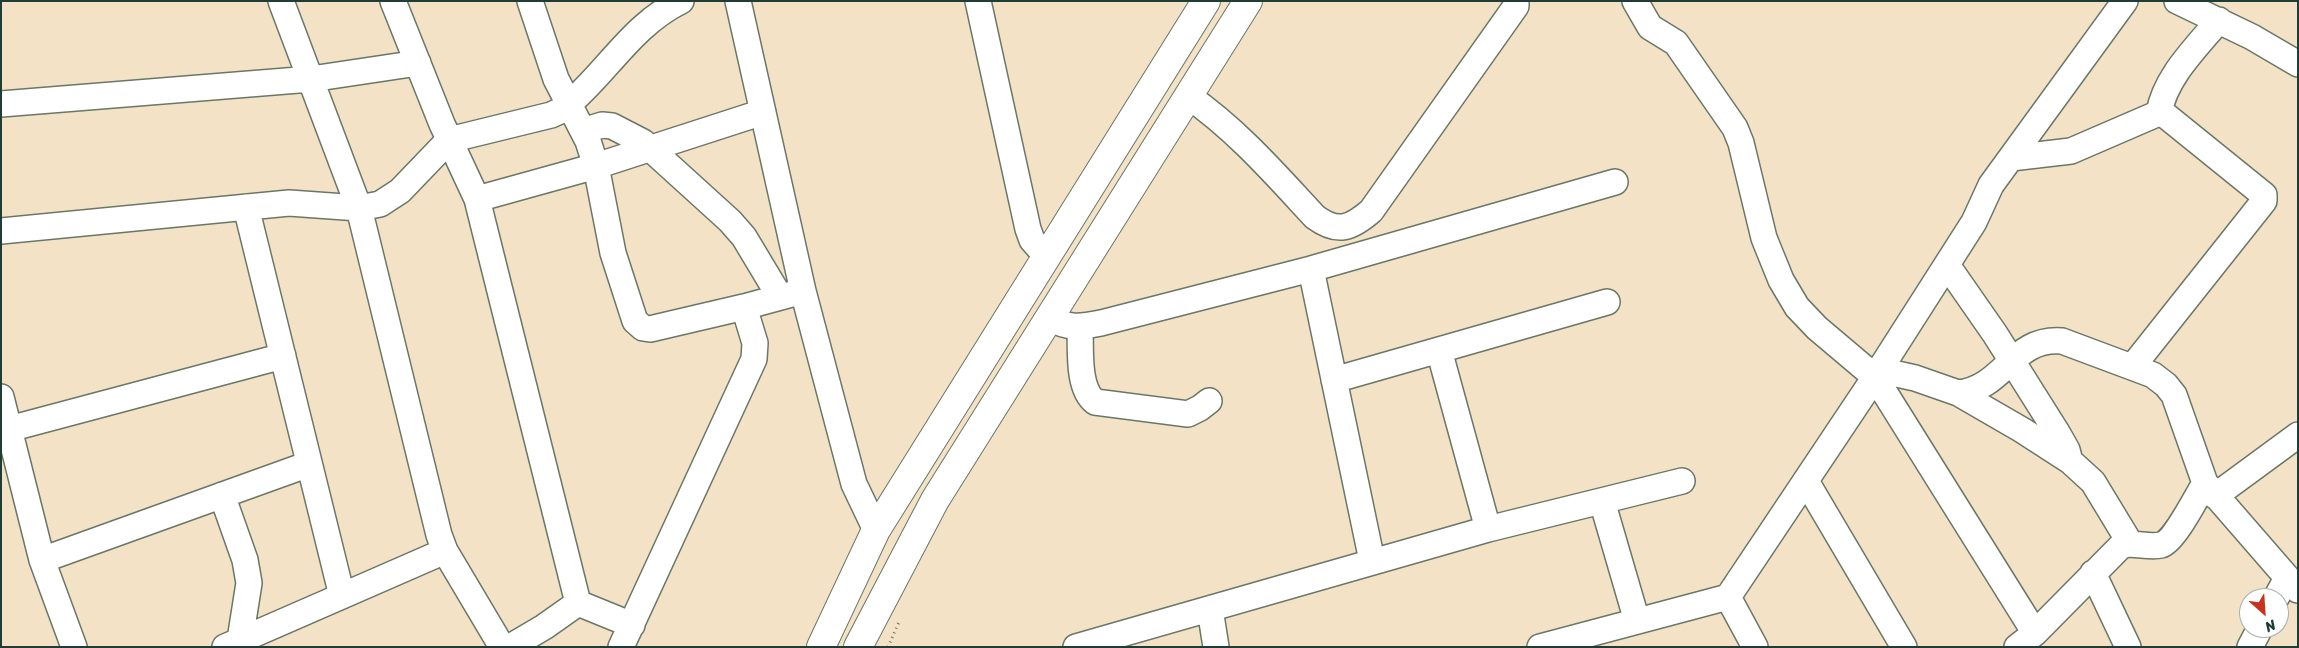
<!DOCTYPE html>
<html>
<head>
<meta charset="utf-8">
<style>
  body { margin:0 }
  #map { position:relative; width:2299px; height:648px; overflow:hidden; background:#f3e2c6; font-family:Sriracha,sans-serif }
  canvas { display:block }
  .frame { position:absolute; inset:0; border:2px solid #1f3d34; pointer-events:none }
  .north { position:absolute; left:2239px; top:588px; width:50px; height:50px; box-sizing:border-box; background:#fff; border:1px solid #a5b1ae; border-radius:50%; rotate:154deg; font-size:14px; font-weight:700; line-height:20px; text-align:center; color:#1f3d34 }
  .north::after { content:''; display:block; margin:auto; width:18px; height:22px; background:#c8321e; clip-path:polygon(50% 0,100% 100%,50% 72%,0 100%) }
</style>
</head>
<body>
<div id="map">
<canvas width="2299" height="648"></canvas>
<div class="frame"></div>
<div class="north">N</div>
</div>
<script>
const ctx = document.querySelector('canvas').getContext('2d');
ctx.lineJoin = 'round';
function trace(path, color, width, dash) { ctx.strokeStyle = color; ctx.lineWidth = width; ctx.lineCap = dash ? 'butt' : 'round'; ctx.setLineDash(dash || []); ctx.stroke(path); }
const minor = new Path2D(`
  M281,1L359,208L439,535L445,551L502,647
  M393,1L442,124L477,199L578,603L632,625
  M530,1L556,79L588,141L596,166L613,253L635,321L643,328L650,329L744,307
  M738,1L803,291L854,484L876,530
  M978,1L1028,229L1032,240L1047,257
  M1635,1L1650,27L1676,43L1735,128L1741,143L1764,238L1781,280L1797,307L1817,328L1875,377L2035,633
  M2177,1L2252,37L2298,64
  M1188,96C1237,130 1275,174 1315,217C1338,234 1351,228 1371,211L1516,6V1
  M1,104L311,79L418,63
  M2159,113C2165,77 2196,48 2219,20
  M583,131L602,125L612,126L643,142L730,221L744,237L780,297
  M2011,158L2071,151L2159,113L2165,115L2264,195V201L2133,366
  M477,199L596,166L763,112
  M246,207L342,596
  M1,231L289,203L359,208L380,204L400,191L449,140L551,115L562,110C605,76 630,26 681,1
  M1947,265L1995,334L2058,434L2067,450L2070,461
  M1311,269L1372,561
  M1049,318C1069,329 1080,327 1101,323L1311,269L1615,182
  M1080,327C1081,349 1077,388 1095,402L1188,414L1200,408L1209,401
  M1439,350L1488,529
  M1879,370L1915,378L1958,393L2022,430L2070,461L2093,482L2130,543
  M1334,380L1607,302
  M1958,393C2005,388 2012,337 2062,341L2153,375L2166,385L2174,395L2205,483L2298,590
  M1,397L42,560L74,647
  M9,429L283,356
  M1806,481L1904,647
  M222,495L245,560L249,583L240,640
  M2215,496L2298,435
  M1602,501L1637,621
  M42,560L309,464
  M2093,573L2128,647
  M2276,598L2287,578
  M1210,609L1216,647
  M225,647L445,551
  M510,647L544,627L578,603
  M621,647L754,359L755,343L744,307L803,291
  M1076,647L1488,529L1682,481
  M1540,647L1728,597
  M1755,647L1728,597L1875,377L1974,222L1991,185L2125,1
  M2017,647L2035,633L2122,545C2135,542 2149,548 2161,545C2174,542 2197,496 2205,483
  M2250,647L2260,628`);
const major = new Path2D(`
  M821,647L876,530L1206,1
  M858,647L935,500L1248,1`);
trace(minor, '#697767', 28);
trace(major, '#697767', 30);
trace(new Path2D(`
  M888,647L899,622`), '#697767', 3, [1, 4]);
trace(minor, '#fff', 25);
trace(major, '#fff', 28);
</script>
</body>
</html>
